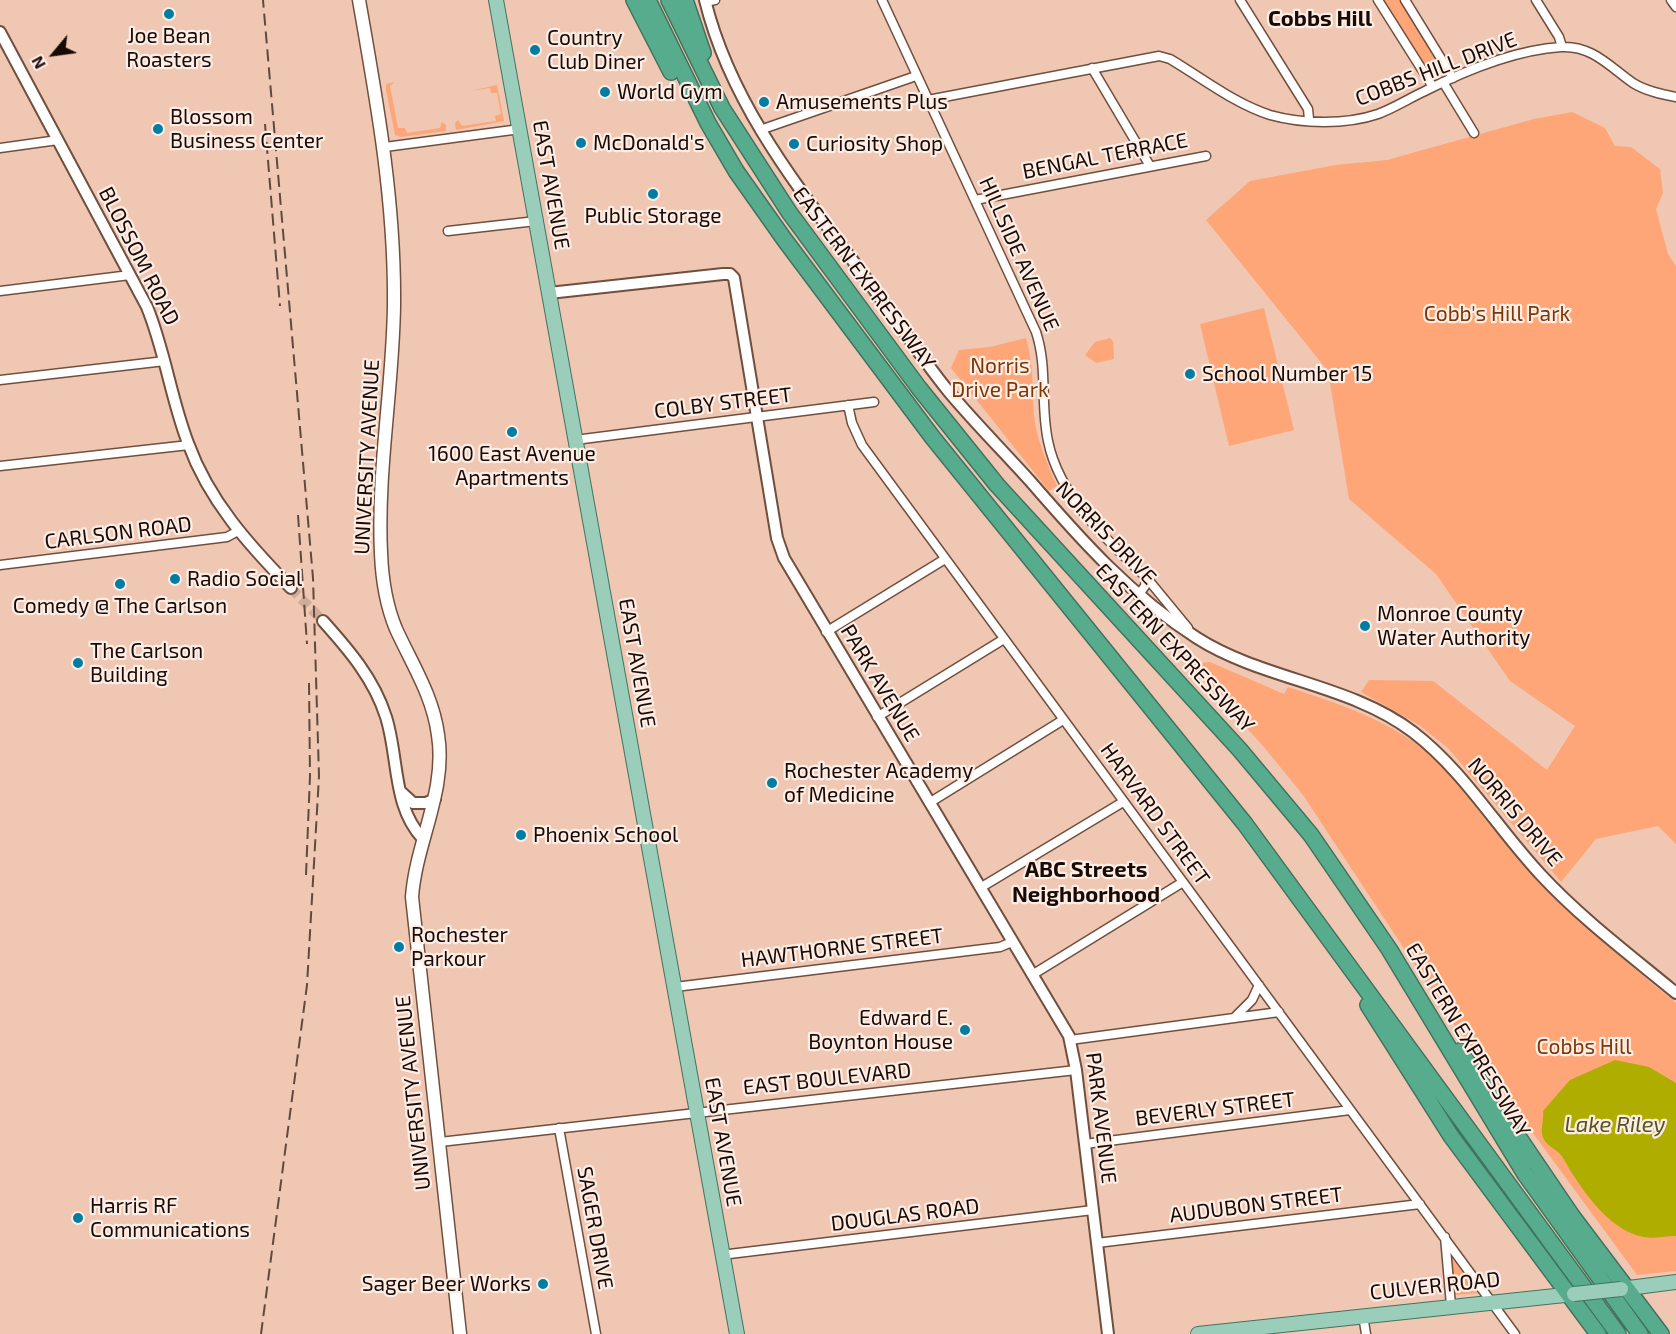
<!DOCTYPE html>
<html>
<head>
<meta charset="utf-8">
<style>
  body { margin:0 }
  #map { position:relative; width:1676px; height:1334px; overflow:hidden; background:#efc7b3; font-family:"Exo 2",sans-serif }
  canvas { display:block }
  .north { position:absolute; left:24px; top:24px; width:60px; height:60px; -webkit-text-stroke:4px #feede5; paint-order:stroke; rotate:241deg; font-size:16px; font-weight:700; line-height:24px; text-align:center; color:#180a05 }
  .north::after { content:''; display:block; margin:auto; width:21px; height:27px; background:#180a05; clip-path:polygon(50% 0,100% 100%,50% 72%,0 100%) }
</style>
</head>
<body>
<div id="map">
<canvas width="1676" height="1334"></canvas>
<div class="north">N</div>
</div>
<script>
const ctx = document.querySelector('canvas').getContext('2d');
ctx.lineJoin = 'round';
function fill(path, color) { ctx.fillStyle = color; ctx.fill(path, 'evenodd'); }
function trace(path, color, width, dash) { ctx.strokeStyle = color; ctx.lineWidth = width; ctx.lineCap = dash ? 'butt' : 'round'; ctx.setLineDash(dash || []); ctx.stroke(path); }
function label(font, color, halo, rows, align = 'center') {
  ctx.font = font + ' "Exo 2",sans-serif'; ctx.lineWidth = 4.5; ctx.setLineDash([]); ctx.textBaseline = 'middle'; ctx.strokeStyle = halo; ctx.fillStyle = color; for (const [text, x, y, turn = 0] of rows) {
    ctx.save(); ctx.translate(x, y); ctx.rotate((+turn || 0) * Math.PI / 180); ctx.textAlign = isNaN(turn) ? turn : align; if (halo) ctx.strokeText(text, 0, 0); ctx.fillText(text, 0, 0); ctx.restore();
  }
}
fill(new Path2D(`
  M1382,0H1400L1443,70L1430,77Z
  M395,82L390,86L398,128H405L407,133L440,128L442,122L446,125V131L401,137L395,135L386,90V84Z
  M497,85L504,121L456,130L455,123L458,120L462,126L496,121L495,116L501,114L497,93H491L490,88L470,91Z
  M1572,112L1605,128L1615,146L1631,147L1660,169L1663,193L1656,209L1668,254L1676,266V844L1658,826L1596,839L1561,882L1448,748L1419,725L1361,692L1369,680L1433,681L1547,770L1575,726L1510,681L1436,574L1349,499L1328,371L1206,220L1250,181L1336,165L1387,160L1534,119Z
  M1264,308L1294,430L1229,446L1200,324Z
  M1026,338C1034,366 1032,388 1034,416C1037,441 1047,463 1057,486L1049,491L951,368L959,350L990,347Z
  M1110,338L1113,341L1114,359L1096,363L1085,355L1095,342Z
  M1197,656L1201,663L1210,662L1284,694L1288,687C1328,700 1368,713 1405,736C1447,762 1471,805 1504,841C1557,899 1615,954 1676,1003V1271L1637,1275L1461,1035L1303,795L1263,746L1182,657Z
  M1451,1260H1453L1479,1293L1456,1295Z`), '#fea677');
fill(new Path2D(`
  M1615,1060L1649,1067L1676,1083V1236C1666,1236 1654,1239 1644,1237C1608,1231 1579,1186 1563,1158C1558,1148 1545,1148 1542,1134C1541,1127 1544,1119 1543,1111L1570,1080Z`), '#b0ad01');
trace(new Path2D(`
  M291,588L323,621`), '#cfab99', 10, [10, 5]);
const minor = new Path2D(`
  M882,0L1036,332C1048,368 1040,404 1048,441C1059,496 1107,541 1146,577L1145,586L1138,596
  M1240,0L1308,109L1309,119
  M1378,0L1433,87
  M1405,0L1453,78
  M1536,0L1559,37L1562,47
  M1671,0L1676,7
  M705,2L715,0
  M1092,68L1150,166
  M1443,82L1474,133
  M928,100L1159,56L1170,59C1202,78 1235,104 1270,115C1302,124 1346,125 1378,114C1394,108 1408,99 1423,92C1464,71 1515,50 1561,47C1592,45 1610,67 1633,83C1646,91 1661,94 1676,97
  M760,130L916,76
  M385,147L520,129
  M0,148L58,140
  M975,200L1206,156
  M448,231L536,221
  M0,291L130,275
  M0,380L165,361
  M848,405L852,423L862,445L1515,1334
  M575,440L874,402
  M0,466L189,445
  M0,565L227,537L238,531
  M1146,577L1188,628
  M826,632L945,559
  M877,717L1004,639
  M929,803L1063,720
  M980,888L1123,802
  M1032,975L1183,882
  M675,987L1000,947L1012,942
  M1235,1017L1252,1000L1259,985
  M1070,1040L1279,1012
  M559,1128L596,1334
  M440,1142L1076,1070
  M1085,1144L1350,1110
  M1445,1237L1451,1305
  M1097,1243L1420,1204
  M721,1255L1093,1210
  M1363,1315L1366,1334`);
const tertiary = new Path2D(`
  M705,0C731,106 801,191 865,277C893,315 919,355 949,392C975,423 1004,452 1031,482C1082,541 1131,596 1197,638C1263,680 1350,684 1413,732C1464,771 1497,828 1541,875C1582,919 1630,955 1676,993
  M0,32L147,307C165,351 171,399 188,443C209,501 249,545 291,588
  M549,293L723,274H730L734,278L777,538L784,558L1069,1036L1076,1070L1108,1334
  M323,621C349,650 374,679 386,717C399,758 392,806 423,839
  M401,792L413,803H426L435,799`);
const secondary = new Path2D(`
  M359,0C377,102 395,201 394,305C393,387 377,471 381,553C382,579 386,605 396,629C412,664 433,696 438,735C447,791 416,842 412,897L460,1334`);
const primary = new Path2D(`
  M496,0L737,1334
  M1621,1289L1676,1282
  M1198,1334L1574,1294`);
const motorway = new Path2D(`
  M634,0L671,72
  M648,0L708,123L736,171L784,239L933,438L1245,824L1618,1334
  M669,0L722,108L789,212L919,388L997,485L1240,750L1311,835L1389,949L1525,1174L1640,1334
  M685,0L703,53
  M1368,1005L1451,1136L1598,1334
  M1460,1051L1572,1216L1661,1334`);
trace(minor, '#714f3e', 11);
trace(tertiary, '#714f3e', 14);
trace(secondary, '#714f3e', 15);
trace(primary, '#42735e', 16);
trace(motorway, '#42735e', 18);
trace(minor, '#fff', 8);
trace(tertiary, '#fff', 10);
trace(secondary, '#fff', 12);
trace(primary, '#9bcdbb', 14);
trace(motorway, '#58ac8e', 15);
trace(new Path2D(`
  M265,124L280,306
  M298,515L307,644
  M306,875L310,776L309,683
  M261,1334L307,985L319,776L313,578L263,0`), '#60493f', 2, [12, 6]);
const primaryBridge = new Path2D(`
  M1574,1294L1621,1289`);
trace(primaryBridge, '#42735e', 16, []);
trace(primaryBridge, '#9bcdbb', 14);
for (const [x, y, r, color] of [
  [169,14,6,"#007da3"],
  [535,50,6,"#007da3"],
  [605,92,6,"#007da3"],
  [764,102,6,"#007da3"],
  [158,129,6,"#007da3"],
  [581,143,6,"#007da3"],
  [794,144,6,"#007da3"],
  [653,194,6,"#007da3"],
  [1190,374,6,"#007da3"],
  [512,432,6,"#007da3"],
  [175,579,6,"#007da3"],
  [120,584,6,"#007da3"],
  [1365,626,6,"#007da3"],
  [78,663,6,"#007da3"],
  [772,783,6,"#007da3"],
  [521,835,6,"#007da3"],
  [399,947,6,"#007da3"],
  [965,1030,6,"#007da3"],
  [78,1218,6,"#007da3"],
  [543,1284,6,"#007da3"]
]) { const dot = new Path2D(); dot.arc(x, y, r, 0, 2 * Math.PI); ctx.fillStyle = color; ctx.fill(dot); trace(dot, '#feede5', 2); }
label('21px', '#180a05', '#feede5', [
  ["Joe Bean",169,36,"center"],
  ["Roasters",169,60,"center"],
  ["Country",547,38],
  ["Club Diner",547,62],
  ["World Gym",617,92],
  ["Amusements Plus",776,102],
  ["Blossom",170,117],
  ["Business Center",170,141],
  ["McDonald's",593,143],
  ["Curiosity Shop",806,144],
  ["Public Storage",653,216,"center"],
  ["School Number 15",1202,374],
  ["1600 East Avenue",512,454,"center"],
  ["Apartments",512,478,"center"],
  ["Radio Social",187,579],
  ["Comedy @ The Carlson",120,606,"center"],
  ["Monroe County",1377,614],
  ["Water Authority",1377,638],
  ["The Carlson",90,651],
  ["Building",90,675],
  ["Rochester Academy",784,771],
  ["of Medicine",784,795],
  ["Phoenix School",533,835],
  ["Rochester",411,935],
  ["Parkour",411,959],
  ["Edward E.",953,1018,"right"],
  ["Boynton House",953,1042,"right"],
  ["Harris RF",90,1206],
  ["Communications",90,1230],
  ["Sager Beer Works",531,1284,"right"]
], 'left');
label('21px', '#180a05', '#feede5', [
  ["COBBS HILL DRIVE",1436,69,-21],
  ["BENGAL TERRACE",1105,156,-11],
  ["EAST AVENUE",551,185,80],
  ["HILLSIDE AVENUE",1019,254,66],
  ["BLOSSOM ROAD",139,256,63],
  ["EASTERN EXPRESSWAY",864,278,53],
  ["COLBY STREET",723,403,-7],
  ["UNIVERSITY AVENUE",367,457,-87],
  ["CARLSON ROAD",118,533,-7],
  ["NORRIS DRIVE",1106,533,46],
  ["EASTERN EXPRESSWAY",1175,648,47],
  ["EAST AVENUE",637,663,80],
  ["PARK AVENUE",880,683,59],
  ["NORRIS DRIVE",1515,812,50],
  ["HARVARD STREET",1155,814,54],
  ["HAWTHORNE STREET",842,948,-7],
  ["EASTERN EXPRESSWAY",1468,1040,59],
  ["EAST BOULEVARD",827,1079,-6],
  ["UNIVERSITY AVENUE",413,1093,-96],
  ["BEVERLY STREET",1215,1109,-7],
  ["PARK AVENUE",1101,1118,83],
  ["EAST AVENUE",723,1142,80],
  ["AUDUBON STREET",1256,1205,-7],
  ["DOUGLAS ROAD",905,1215,-7],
  ["SAGER DRIVE",595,1228,80],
  ["CULVER ROAD",1435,1286,-6]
]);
label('21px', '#7d3704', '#feede5', [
  ["Cobb's Hill Park",1497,314],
  ["Norris",1000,366],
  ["Drive Park",1000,390],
  ["Cobbs Hill",1584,1047]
]);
label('bold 22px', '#180a05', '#feede5', [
  ["Cobbs Hill",1320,19],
  ["ABC Streets",1086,870],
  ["Neighborhood",1086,895]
]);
label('italic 22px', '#56551f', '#feede5', [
  ["Lake Riley",1615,1125]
]);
</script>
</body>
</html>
